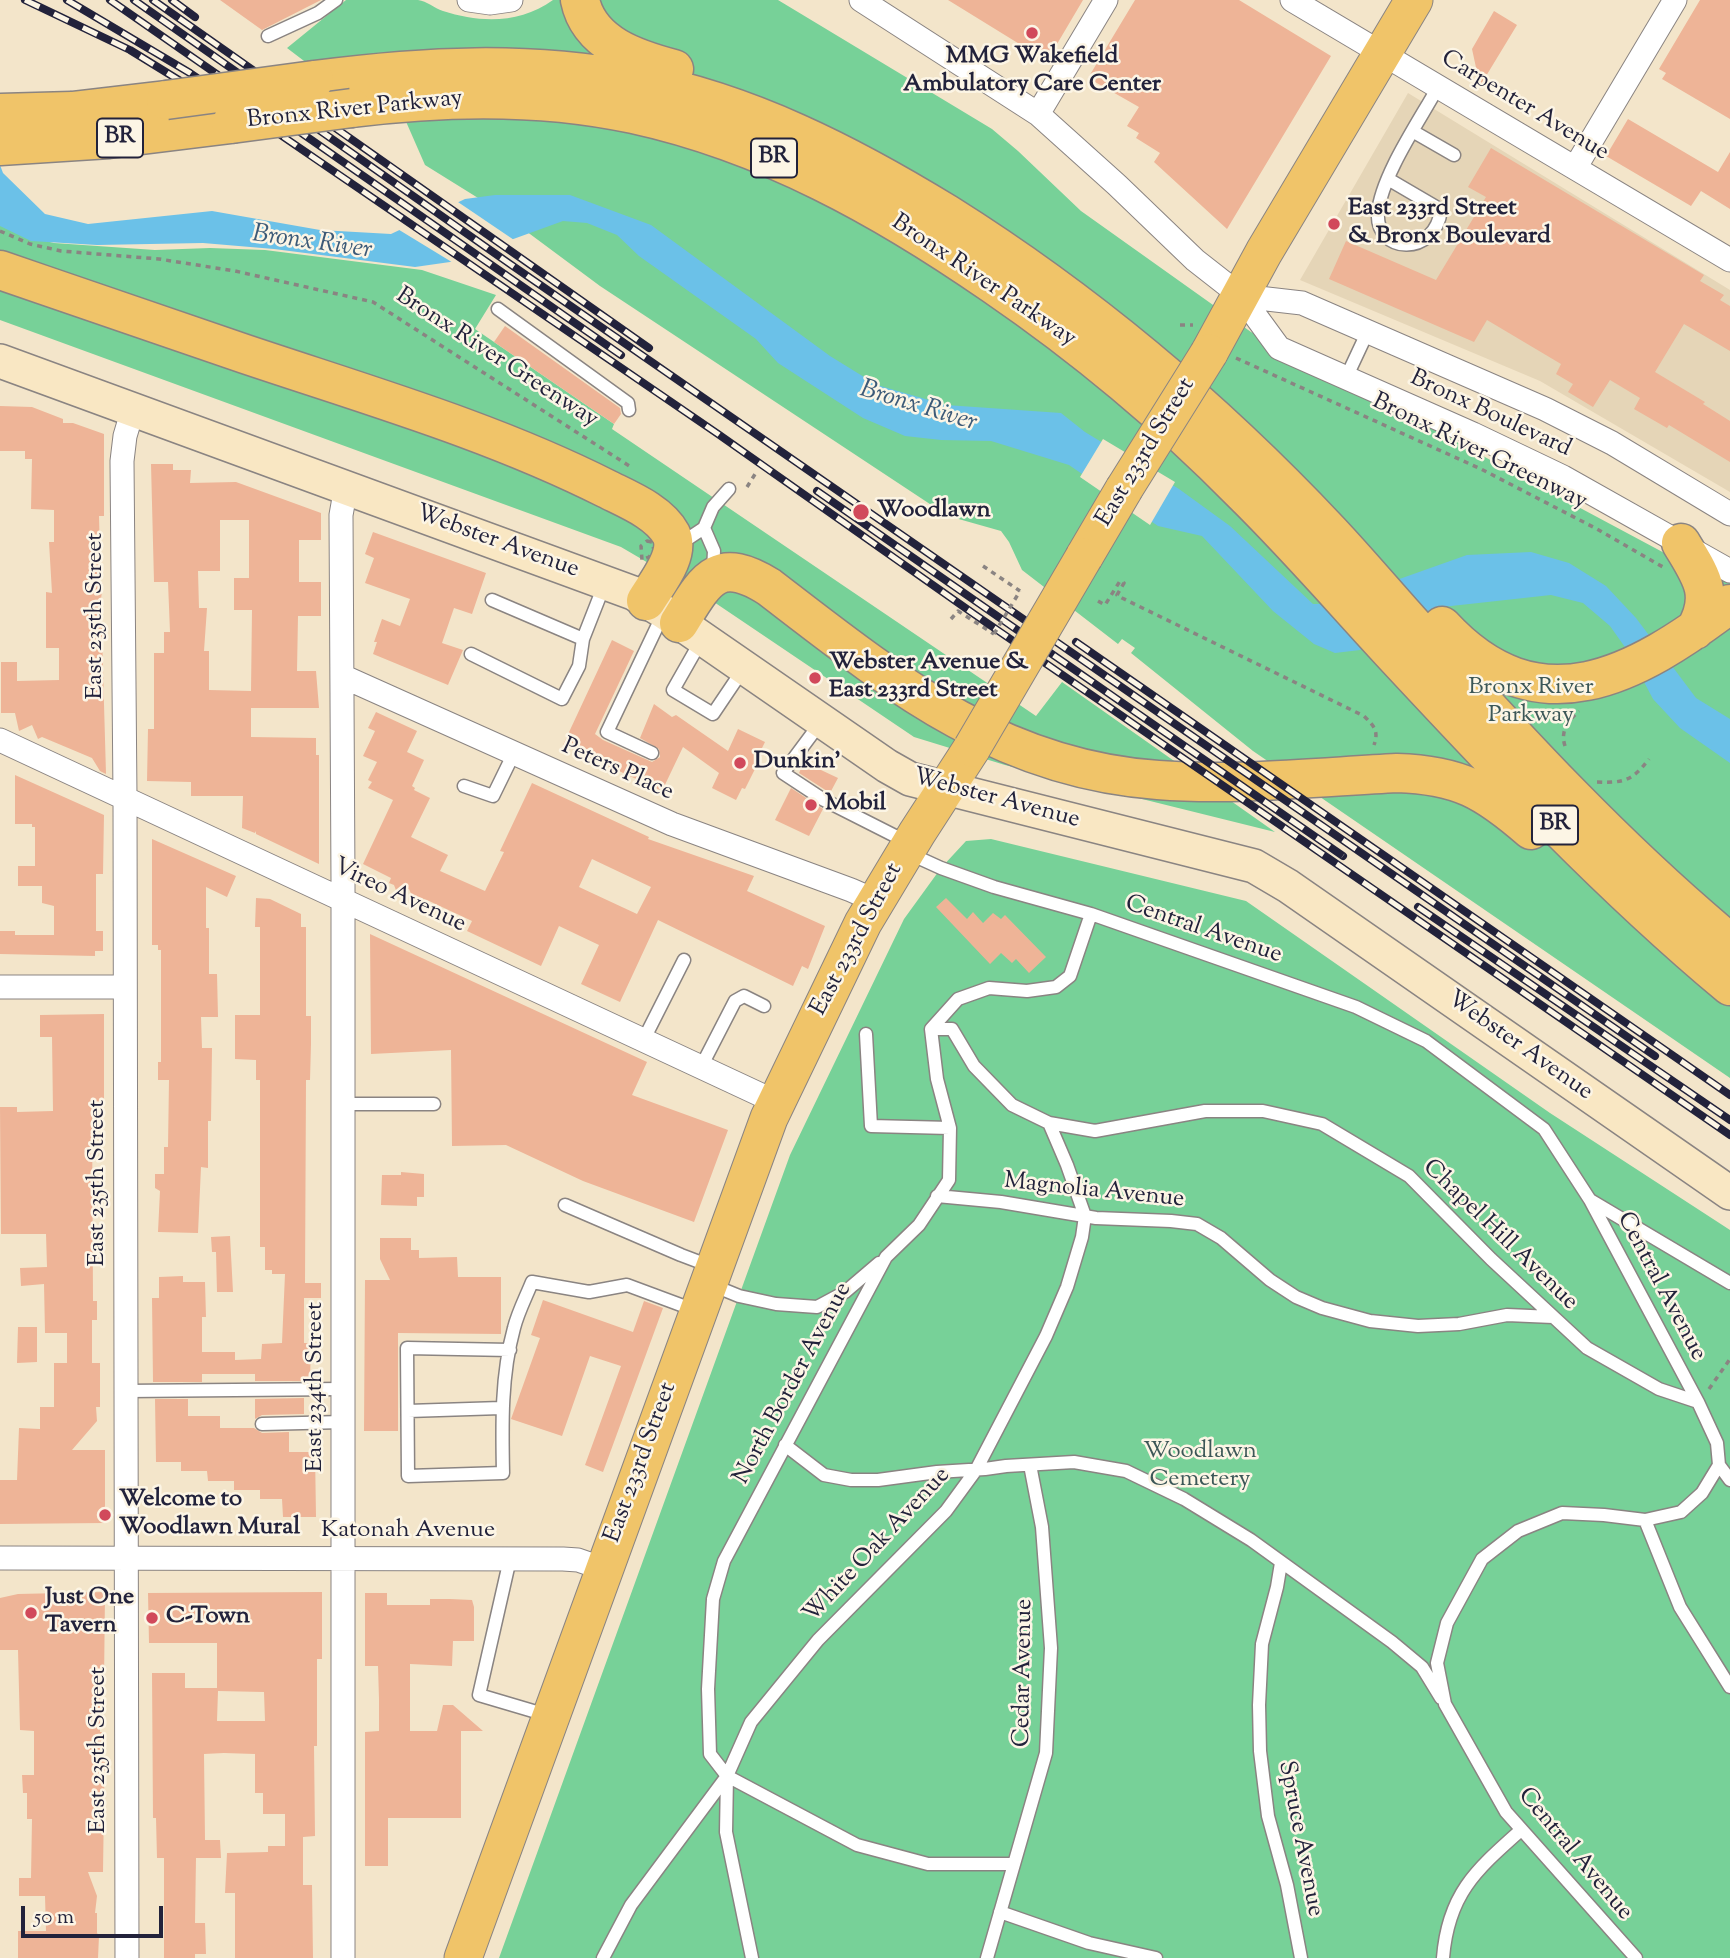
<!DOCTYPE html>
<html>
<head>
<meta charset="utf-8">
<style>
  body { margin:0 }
  #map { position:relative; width:1730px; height:1958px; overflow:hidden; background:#f3e5ca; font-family:"Sorts Mill Goudy",serif }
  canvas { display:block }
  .scale { position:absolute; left:21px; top:1906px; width:142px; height:32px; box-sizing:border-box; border:4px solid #22223b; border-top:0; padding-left:9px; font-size:21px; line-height:24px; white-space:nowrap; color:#22223b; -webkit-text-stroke:5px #fcf5e5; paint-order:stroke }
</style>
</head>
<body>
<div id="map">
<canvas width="1730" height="1958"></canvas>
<div class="scale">50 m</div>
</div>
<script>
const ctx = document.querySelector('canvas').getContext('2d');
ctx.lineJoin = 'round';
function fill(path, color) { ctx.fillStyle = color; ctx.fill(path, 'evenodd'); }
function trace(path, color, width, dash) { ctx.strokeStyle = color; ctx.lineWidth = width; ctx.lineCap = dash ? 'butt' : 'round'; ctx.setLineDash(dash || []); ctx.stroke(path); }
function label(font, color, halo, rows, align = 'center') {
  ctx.font = font + ' "Sorts Mill Goudy",serif'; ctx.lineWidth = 5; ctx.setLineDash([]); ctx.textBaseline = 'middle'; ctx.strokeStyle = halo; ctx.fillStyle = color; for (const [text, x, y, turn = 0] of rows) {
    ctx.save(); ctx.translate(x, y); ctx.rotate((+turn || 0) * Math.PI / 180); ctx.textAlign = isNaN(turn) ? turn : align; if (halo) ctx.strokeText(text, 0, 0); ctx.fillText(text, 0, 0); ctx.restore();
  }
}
fill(new Path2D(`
  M1408,93L1730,290V492L1540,381L1300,280Z`), '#e5d5b7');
fill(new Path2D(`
  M346,0C370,0 395,0 418,0C427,1 434,8 443,11C480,23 520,24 553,0H778L992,129L1018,151L1081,211L1251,332L1670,556L1730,582V1078L1253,751L1131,653L1135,648L1122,639L1118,644L1022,570L1009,542L1001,531L948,516L600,286L499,211L425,165L404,117L379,118L287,48Z
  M0,222L29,237L54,243L155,250L210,248L265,250L422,270L496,295L475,329L614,424L612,429L1036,716L1062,682L1275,832L1005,765L914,737L708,598L621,547L0,320Z
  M991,839L1246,901L1550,1113L1730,1230V1958H499L790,1155L904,919L941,868L966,841Z`), '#77d198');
fill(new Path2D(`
  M0,165L3,173L45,214L88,224L212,211L320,230L391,234L465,199L495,195H570L651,225L830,356L877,385L946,405L1061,413L1085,432L1179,489L1230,526L1313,604H1329L1467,555L1531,552L1569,563L1606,586L1636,618L1696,698L1730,719V763L1680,728L1653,699L1627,650L1610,626L1583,603L1551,595L1442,607L1360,650L1335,653L1314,644L1273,611L1202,536L1158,526L1069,465L991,441L941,440L905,436L863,418L778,363L756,339L639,256L617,235L587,223L563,221L450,262L415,267L274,249L203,243L97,245L31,241L0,226Z`), '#6bc1e8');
fill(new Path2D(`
  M455,200L517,242L455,264L396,228Z
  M1103,439L1175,482L1150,525L1080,477Z`), '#f3e5ca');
fill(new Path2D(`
  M220,0H321L262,30Z
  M948,0H1083L1047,61Z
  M1135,0H1239L1331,56L1227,229L1154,162L1160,153L1136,138L1139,133L1127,126L1139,107L1088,78Z
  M1700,0H1730V119L1662,79L1666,73L1659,69Z
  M1494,11L1517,25L1480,86L1472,49Z
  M1628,119L1718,172L1730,152V209L1701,191L1691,206L1606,156Z
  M1491,148L1704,275L1700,281L1724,295L1720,300L1730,306V351L1684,324L1655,372L1705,402L1703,404L1730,421V462L1669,425L1667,428L1634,409L1640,398L1610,380L1593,407L1568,392L1573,384L1556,374L1561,364L1487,320L1474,342L1329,279L1346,241L1436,280L1486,197L1468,187Z
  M505,326L620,408L621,414L614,424L494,342Z
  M0,406L32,407L63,419V423H73L104,434V516H99L100,552V583H103L101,599L106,774L100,771L92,758L42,737L38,739L32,725L19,731L15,713H1V662H17V681L59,680V648H46V592L52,593L49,542H54V510L31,509L32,459H25V451H0Z
  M151,464H173V470H191L190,483L236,482L321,513V540H299V582H321V616H298L297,671H316L319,708H251V737L316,738V755H319V864L256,834V831L255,833L242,828L243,796H191V782L147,781L148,729H154V653H164V632H170L168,582H154ZM220,520H249V578H234V610H252L251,691L209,690V651H204L207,608H199L198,571H220Z
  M373,532L486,573L472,614L454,608L442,643L463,650L448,685L373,654L377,642H374L382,619L400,626L410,599L365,583L374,558L365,554Z
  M612,640L634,651L595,734L603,740L652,762L660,757L659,749L640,738L654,704L672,717L676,715L728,751L738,729L765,742L759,754L762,755L745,789L742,788L736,800L712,788L719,773L683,747L662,791L563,745Z
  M376,712L417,731L407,752L424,760L412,786L415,788L414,790L430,798L411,837L448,855L440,871L485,891L504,852L500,851L532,783L649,837L648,839L754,876L747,891L825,926L808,969L802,966L793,986L658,920L620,1002L581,984L599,945L559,926L541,966L467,931L472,921L427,900L421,898L414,900L409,889L397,893L394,885L389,883L391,878L363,864L393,800L368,788L372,782L368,780L377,762L363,756L375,731L368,728ZM592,859L651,887L637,914L579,887Z
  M804,762L838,778L830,793L799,773Z
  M15,775L104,815L103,874H96V931H103V951H95V956L0,954V931H15V935H54V906L42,903V886H18V866H35V827H32V824H15Z
  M791,788L823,809L809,836L775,820Z
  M152,839L236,876L227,897L206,887V928H209V974H217L218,1017H201L202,1048H212L211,1121H208V1168L201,1167L198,1233L158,1232L160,1191L155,1188V1174H164V1147H168L169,1080H158V1062H161V950H158V945H152Z
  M256,898L270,899L301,914V927H306V1016H311V1044L310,1080H306L305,1283H321V1298H304V1343H311L310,1381H255V1374H202V1382H153L152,1298H159V1277L183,1276V1282H205L206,1317H202V1352H235V1360L261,1359L262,1344L282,1343L285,1274H272V1270H265V1247H260V1080H256V1060L235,1059V1015H260V927H255Z
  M946,898L967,919L973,912L983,923L993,913L1001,919L1005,915L1046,957L1029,973L1016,959L1012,963L1001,953L990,964L936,907Z
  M370,934L647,1062L632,1095L728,1130L694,1222L583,1181L506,1145L452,1146L451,1050L371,1054Z
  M104,1014V1102H92L93,1301H97V1320H92V1363H100V1407H96L97,1421L72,1450H105V1523L0,1524V1480H17L19,1428L40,1429V1407H54V1363H67V1333H45L44,1284L21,1286L20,1268L47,1267L46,1234H1L0,1107H17V1112L53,1111L52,1037H40V1015Z
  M401,1172L424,1174V1197H417V1206L381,1205L382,1175H401Z
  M230,1236L233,1292H217L216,1252H212L211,1237Z
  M380,1238H411V1250H419V1258L457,1257L458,1277H501V1334L398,1333V1431H364L365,1280H390L380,1259Z
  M543,1300L633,1332L644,1301L663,1308L603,1472L585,1465L621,1366L590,1356L562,1436L511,1419L540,1338L531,1335Z
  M18,1327H37V1362L17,1363Z
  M304,1398V1414L262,1415L255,1419V1399Z
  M155,1399H188V1416H220V1428H254L262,1433L289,1432V1452H315L316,1517H283L282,1499H260V1490H234V1481H208L207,1471H181V1462H156Z
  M105,1592L104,1684H100V1732H105L103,1872H88L97,1896L95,1913H97V1933L99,1936L98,1958H18V1931H46L45,1896H19V1878H31L32,1819H27V1793H23L22,1775H34V1731L20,1730L18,1650H0V1598L18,1594Z
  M322,1592V1659H317V1746H314L315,1836L303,1837V1885H312L313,1958H235V1893H225L227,1853L268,1852V1846H285V1814H263V1793H255V1754L224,1753L204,1754L205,1840H220L221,1858H196L195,1923H205L206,1954H195V1958H164V1858H157L156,1818H153L152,1673H185V1688H217V1643H149L148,1593ZM218,1691L264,1692L265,1721H217Z
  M365,1593H387V1605H430V1599H450L472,1600L474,1607V1641H453L452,1666L410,1664V1731H437L443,1705H453L483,1731H461V1818H388V1866H365V1732L379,1731V1699L378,1666H365Z`), '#eeb497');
const lane = new Path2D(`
  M268,36L318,13L336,0
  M1414,132L1454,155
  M1388,179L1441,210C1435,258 1375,253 1378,213C1381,176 1420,120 1438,87
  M498,309L628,403L629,410
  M1346,378L1368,331
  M704,528L714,551L713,570
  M677,546L704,528L713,507L729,489
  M492,600L583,639
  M702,639L673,690L713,714L744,668
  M471,654L562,699L579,666L583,639L605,583
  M821,722L783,773L824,800L907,842
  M652,753L607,732L664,612
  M464,786L493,796L514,753
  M908,853L941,868L994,887L1091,914L1356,1007L1426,1041L1544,1129L1590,1200L1698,1402L1717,1443L1719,1465L1702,1493L1681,1512L1645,1520L1604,1515L1562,1513L1518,1531L1482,1559L1447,1623L1437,1663L1445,1704L1506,1812L1636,1958
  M931,1029H952L974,1066L1012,1105L1049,1123L1095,1131L1205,1111H1263L1322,1124L1409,1176L1491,1259L1587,1348L1659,1389L1698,1402
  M866,1034L871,1126L950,1128
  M643,1041L684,960
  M701,1067L735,1001L744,996L764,1006
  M344,1104H434
  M937,1196L1001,1202L1096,1218L1171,1221L1197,1224L1221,1238L1270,1280L1296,1297L1322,1308L1370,1321L1418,1326L1459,1324L1507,1315L1553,1317
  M1590,1200L1730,1283
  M565,1205L681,1255L710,1266
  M712,1285L739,1296L776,1304L817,1307L845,1292L879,1263
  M510,1350L407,1348L408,1476L503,1473C502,1425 501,1375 514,1328C518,1312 526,1297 532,1282L589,1292L627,1285L697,1311
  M126,1391L343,1389
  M408,1411L501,1408
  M262,1424L343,1422
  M785,1445L824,1475L851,1480H878L937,1472L985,1469L1006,1466L1074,1462L1126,1471L1184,1499L1251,1540L1392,1642L1422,1667L1441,1698
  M1719,1465L1730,1480
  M1645,1520L1680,1607L1730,1687
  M510,1559L479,1695L550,1716
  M1281,1563L1277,1587L1262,1644L1259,1705L1260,1751L1268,1816L1287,1885L1301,1958
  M727,1776L857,1845L928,1864H1014
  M1000,1912L1089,1943L1156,1958
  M603,1958L631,1905L727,1776L710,1754L708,1689L713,1599L724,1561L886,1257L919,1225L949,1180L950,1128L937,1079L931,1029L958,999L989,988L1027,991L1056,987L1070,976L1091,914
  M752,1958L726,1832L727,1776L751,1722L818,1640L946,1511L976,1470L1046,1336L1067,1287L1082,1237L1085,1216L1067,1165L1049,1123
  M987,1958L1046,1753L1051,1648L1042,1527L1030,1465
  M1443,1958C1448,1894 1476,1870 1521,1830`);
const street = new Path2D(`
  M469,0L490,3L511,0
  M861,0L1038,114L1117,185L1195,260L1241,296L1279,348L1473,434L1563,477L1730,571
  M1292,0L1730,260
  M1038,114L1106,0
  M1575,168L1675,0
  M1241,296L1302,303L1545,409L1612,443L1730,514
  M342,676L672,824L851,890L876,901
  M0,740L776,1102
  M0,987H125
  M0,1558L563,1559L578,1560L604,1569
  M127,1958L125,797L122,461L125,436L133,409
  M343,1958V882L341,515L346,487`);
const secondary = new Path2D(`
  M0,361L633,593L664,612L887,766L910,779L1254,866L1288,886L1730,1193`);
const primary = new Path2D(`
  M1209,353L1264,252L1414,0
  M1084,557L1124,489
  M463,1958L769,1118L863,923L917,833L972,748`);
const highway = new Path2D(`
  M580,0C589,44 636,59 674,69
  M314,80C424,66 526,60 636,81C749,103 849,154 947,214C1087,302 1215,410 1329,531C1361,565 1390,600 1422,635C1519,743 1618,850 1730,943
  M352,108C446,96 540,94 633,114C766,143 883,208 994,285C1083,346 1167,416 1243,493C1296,545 1344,601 1395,656C1502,771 1609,885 1730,986
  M0,113L72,111L166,100
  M0,146L109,139L231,124
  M0,270C82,298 164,327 245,354C367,395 492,431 607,489C629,500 659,512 671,534C681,555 656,584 646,601
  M1681,543C1700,575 1716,594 1695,630
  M679,623C706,579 717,555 769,587C890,680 998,769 1158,780C1234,786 1320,777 1397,773C1459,775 1485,790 1531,830
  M1442,626C1539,731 1636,675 1730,604`);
trace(lane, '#8a8482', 15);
trace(street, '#8a8482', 25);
trace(secondary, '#8a8482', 36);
trace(primary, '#8a8482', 39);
trace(highway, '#8a8482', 41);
trace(new Path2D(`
  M0,231L30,244L61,251L159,259L235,271L373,302L631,467
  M1180,325H1193
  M1236,358L1481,469L1597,529L1663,567
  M747,487L757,471
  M647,541L652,542L654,550L649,557L642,560L641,546Z
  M983,566L1020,591
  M1098,601L1105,605L1120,581L1124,583L1117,595L1122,598L1364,716C1374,726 1379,731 1374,745
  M951,619L958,611L994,634
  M1565,746C1560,731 1568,721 1579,711
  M1597,782C1624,783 1632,781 1649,759
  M1709,1389L1730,1359`), '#8a8482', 3.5, [5, 5]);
trace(lane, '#fff', 12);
trace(street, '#fff', 23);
trace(secondary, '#f9e7c3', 33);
trace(primary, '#f0c469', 37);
trace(highway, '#f0c469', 38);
const rail = new Path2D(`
  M25,0L130,50L221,106
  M67,0L190,73L718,434L974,614L1730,1135
  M110,0L621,355
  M134,0L510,264L1655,1056
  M153,0L649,348
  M172,0L195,17
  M817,491L1343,856
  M1076,642L1730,1095
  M1418,907L1730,1120`);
trace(rail, '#22223b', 8);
trace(rail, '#fcf5e5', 5, [16]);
const primaryBridge = new Path2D(`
  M1124,489L1209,353
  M972,748L1084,557`);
const highwayBridge = new Path2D(`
  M166,100L314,80
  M231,124L352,108`);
trace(primaryBridge, '#8a8482', 39, []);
trace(highwayBridge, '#8a8482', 41, []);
trace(new Path2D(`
  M994,634L1020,591`), '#8a8482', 3.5, [5, 5]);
trace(primaryBridge, '#f0c469', 37);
trace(highwayBridge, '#f0c469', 38);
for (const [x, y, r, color] of [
  [1032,33,7,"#d1495b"],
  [1334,224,7,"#d1495b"],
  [861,512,9,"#d1495b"],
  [815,678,7,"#d1495b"],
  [740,763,7,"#d1495b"],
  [811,805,7,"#d1495b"],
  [105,1515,7,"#d1495b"],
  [31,1613,7,"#d1495b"],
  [152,1618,7,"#d1495b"]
]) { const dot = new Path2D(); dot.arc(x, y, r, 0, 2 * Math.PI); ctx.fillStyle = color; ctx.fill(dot); trace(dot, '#fcf5e5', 2.5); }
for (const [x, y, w] of [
  [120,138,46],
  [774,158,46],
  [1555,825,46]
]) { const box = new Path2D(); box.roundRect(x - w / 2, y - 19.5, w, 39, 5); ctx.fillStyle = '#fcf5e5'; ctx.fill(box); trace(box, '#22223b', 2); }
label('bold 23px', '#22223b', null, [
  ["BR",120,138],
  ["BR",774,158],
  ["BR",1555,825]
]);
label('bold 24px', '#22223b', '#fcf5e5', [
  ["MMG Wakefield",1032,58,"center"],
  ["Ambulatory Care Center",1032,86,"center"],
  ["East 233rd Street",1348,210],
  ["& Bronx Boulevard",1348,238],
  ["Woodlawn",877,512],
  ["Webster Avenue &",829,664],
  ["East 233rd Street",829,692],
  ["Dunkin'",754,763],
  ["Mobil",825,805],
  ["Welcome to",119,1501],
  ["Woodlawn Mural",119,1529],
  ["Just One",45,1599],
  ["Tavern",45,1627],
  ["C-Town",166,1618]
], 'left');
label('24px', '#22223b', '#fcf5e5', [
  ["Carpenter Avenue",1524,107,31],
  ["Bronx River Parkway",355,111,-6],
  ["Bronx River Parkway",983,282,34],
  ["Bronx River Greenway",496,359,33],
  ["Bronx Boulevard",1490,415,25],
  ["East 233rd Street",1147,453,-59],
  ["Bronx River Greenway",1479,453,26],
  ["Webster Avenue",497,543,20],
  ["East 235th Street",97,616,-90],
  ["Peters Place",617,771,24],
  ["Webster Avenue",996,800,15],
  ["Vireo Avenue",399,897,25],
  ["Central Avenue",1203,931,19],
  ["East 233rd Street",858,940,-62],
  ["Webster Avenue",1519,1047,35],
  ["East 235th Street",99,1183,-90],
  ["Magnolia Avenue",1094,1192,6],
  ["Chapel Hill Avenue",1499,1236,44],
  ["Central Avenue",1660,1287,62],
  ["North Border Avenue",794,1384,-62],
  ["East 234th Street",317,1387,-90],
  ["East 233rd Street",642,1463,-70],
  ["Katonah Avenue",408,1532],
  ["White Oak Avenue",878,1546,-47],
  ["Cedar Avenue",1025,1673,-89],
  ["East 235th Street",100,1750,-90],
  ["Spruce Avenue",1299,1839,79],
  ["Central Avenue",1574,1855,50]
]);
label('24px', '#3c5757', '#fcf5e5', [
  ["Bronx River",1531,689],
  ["Parkway",1531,717],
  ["Woodlawn",1200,1453],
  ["Cemetery",1200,1481]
]);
label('italic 26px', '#3c5a78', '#fcf5e5', [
  ["Bronx River",312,244,8],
  ["Bronx River",918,408,17]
]);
</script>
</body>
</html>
